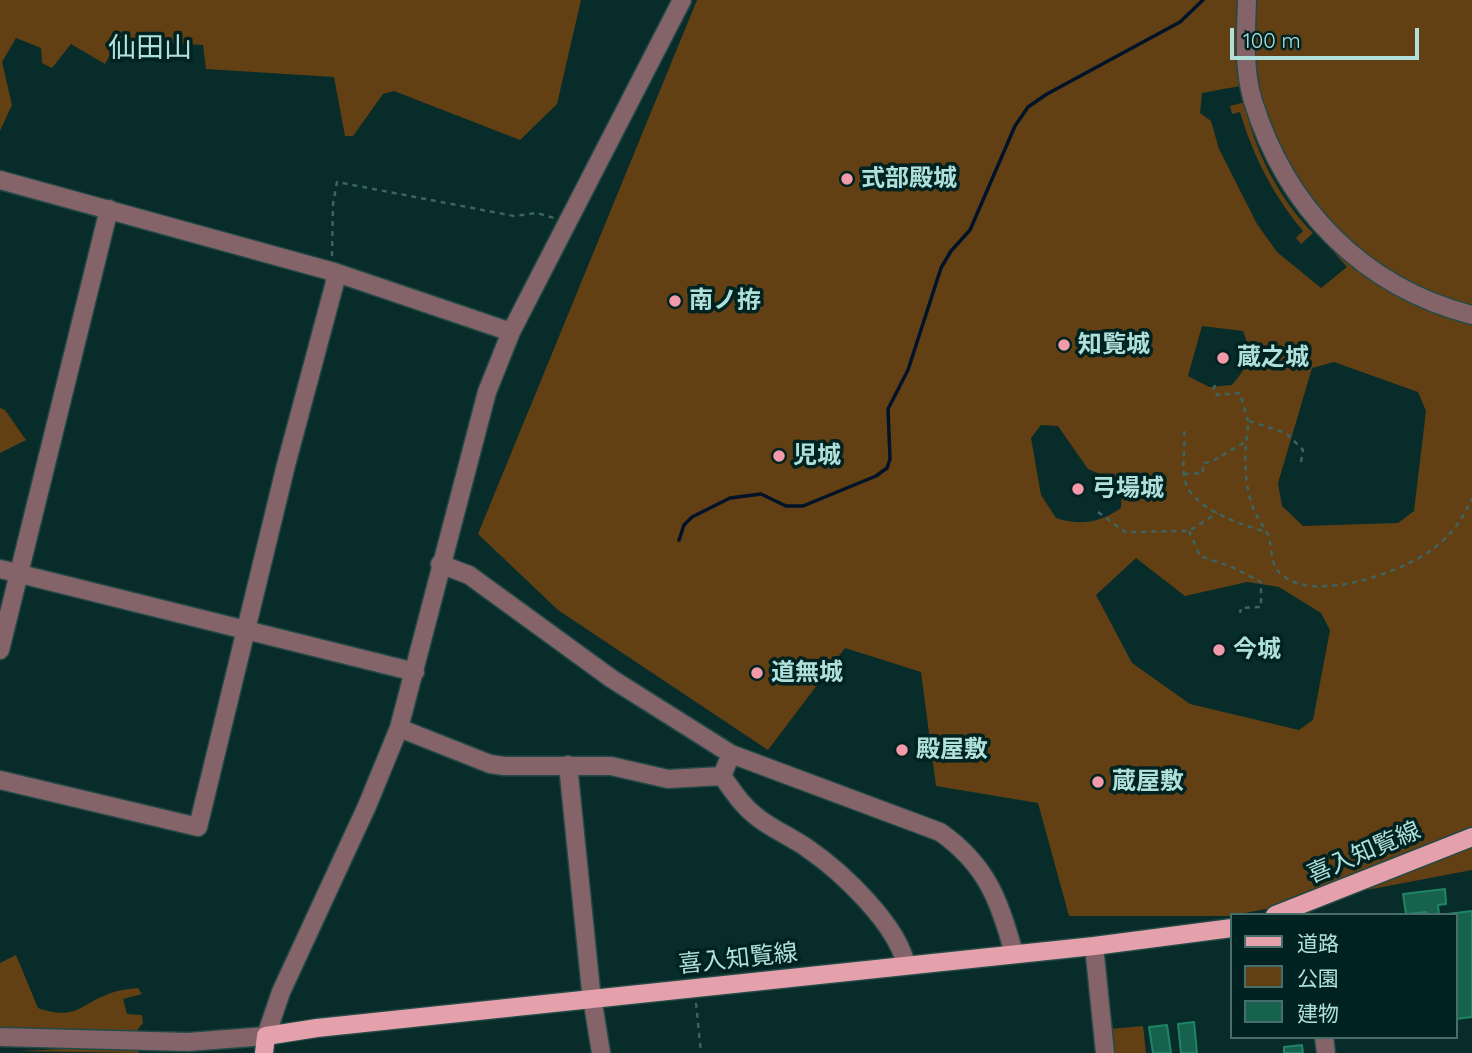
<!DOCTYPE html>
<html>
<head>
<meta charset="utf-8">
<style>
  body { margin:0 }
  #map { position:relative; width:1472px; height:1053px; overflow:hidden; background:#082c2a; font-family:Quicksand,"Noto Sans JP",sans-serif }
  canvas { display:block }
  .legend { position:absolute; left:1230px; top:913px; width:228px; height:126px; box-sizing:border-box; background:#002220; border:2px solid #466e6b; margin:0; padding:9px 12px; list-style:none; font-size:21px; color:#afe0db }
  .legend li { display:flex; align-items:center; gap:14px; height:35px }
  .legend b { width:35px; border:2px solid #466e6b }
  .scale { position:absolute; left:1230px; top:28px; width:189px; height:32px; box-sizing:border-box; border:4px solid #afe0db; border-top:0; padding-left:9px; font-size:21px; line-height:24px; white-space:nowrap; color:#afe0db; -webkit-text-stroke:5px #002220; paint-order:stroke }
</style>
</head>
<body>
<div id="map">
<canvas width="1472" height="1053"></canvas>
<ul class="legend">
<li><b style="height:9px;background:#e4a1ac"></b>道路</li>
<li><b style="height:19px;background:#634014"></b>公園</li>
<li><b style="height:19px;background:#17624c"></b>建物</li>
</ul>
<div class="scale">100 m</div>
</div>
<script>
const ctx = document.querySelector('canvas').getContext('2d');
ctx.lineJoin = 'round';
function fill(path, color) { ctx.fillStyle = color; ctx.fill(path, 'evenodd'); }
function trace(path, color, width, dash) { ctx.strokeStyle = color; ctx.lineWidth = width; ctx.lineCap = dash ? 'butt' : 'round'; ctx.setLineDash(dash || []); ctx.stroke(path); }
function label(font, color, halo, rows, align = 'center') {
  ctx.font = font + ' Quicksand,"Noto Sans JP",sans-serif'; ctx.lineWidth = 7; ctx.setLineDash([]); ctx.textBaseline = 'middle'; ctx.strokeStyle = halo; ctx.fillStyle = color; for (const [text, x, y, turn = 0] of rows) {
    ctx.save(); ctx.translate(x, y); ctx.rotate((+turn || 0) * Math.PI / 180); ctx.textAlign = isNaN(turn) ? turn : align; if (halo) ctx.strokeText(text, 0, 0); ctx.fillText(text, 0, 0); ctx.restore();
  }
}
fill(new Path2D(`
  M0,0H581L557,104L520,140L394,91L383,94L353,136H345L334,77L206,69L203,45L118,40L105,64L71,44L52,68L42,63L41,48L16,38L2,62L12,105L0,131Z
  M697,0H1472V870L1229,916H1069L1038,803L936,786L921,672L845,648L768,750L558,610L478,534ZM1240,86L1245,102L1230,106L1232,114L1240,112C1253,156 1273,195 1303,231L1296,238L1301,244L1313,233C1279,199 1254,150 1245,104L1265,159L1293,206L1347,267L1321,288L1277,252L1257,224L1219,149L1211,121L1200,113L1202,93ZM1202,326L1243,331C1253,356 1249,365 1232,385L1209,387L1188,376ZM1334,362L1418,392L1426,411L1414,511L1398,523L1303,526L1282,506L1278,483L1312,368ZM1041,425L1058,426L1088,469L1117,481L1122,492L1121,508C1099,523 1081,526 1056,518L1041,495L1031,438ZM1136,558L1185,596L1247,582L1279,587L1321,613L1330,630L1313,720L1299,730L1190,704L1132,663L1096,595Z
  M0,408L5,410L26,440L0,453Z
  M16,955L38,1008C77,1021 78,1005 111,993C119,990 129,989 138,988L142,994L123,999L127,1014L142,1015L143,1023L135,1033L0,1031V963Z
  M1143,1026L1146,1053H1112L1110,1029Z
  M134,1046L139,1053L18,1051Z`), '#634014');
trace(new Path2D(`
  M679,540L684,525L692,517L730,498L761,494L786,506H803L876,476L887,468L890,459L888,409L908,370L941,268L951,251L970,230L1015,126L1028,107L1047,94L1180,22L1203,0`), '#001329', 3.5);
const building = new Path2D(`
  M1445,889L1446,904L1438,905L1439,915L1472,911V1017L1456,1019V915H1427L1426,912L1406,914L1403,894Z
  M1194,1022L1197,1053H1181L1178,1024Z
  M1167,1025L1171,1053H1153L1149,1027Z
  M1302,1045L1303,1053H1284V1047Z`);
fill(building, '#17624c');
trace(building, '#208466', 2);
const minor = new Path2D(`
  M1247,0C1246,33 1243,69 1253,101C1286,208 1363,287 1472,315
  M0,180L334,272L511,332
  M440,564L469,575L612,679L731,754L940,832C986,864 1000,901 1014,954
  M0,569L415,672
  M0,650L109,209
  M399,728L490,764L504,766H611L668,779L722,776L731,754
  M568,765L591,991L601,1053
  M722,776C733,791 742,806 757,817C772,829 791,837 807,848C842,872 897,924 906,965
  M0,780L198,827L286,465L335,282L334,272
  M1094,946L1105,1053
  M0,1037L188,1042L266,1036L281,992L367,806L399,728L487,392L511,332L682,0
  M1324,1037L1326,1053`);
const major = new Path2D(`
  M1275,915L1472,837
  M264,1053L266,1036L317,1028L1094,946L1232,928`);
trace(minor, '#234946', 21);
trace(major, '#234946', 21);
trace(new Path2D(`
  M332,256L333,204L337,182L514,216L537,213L554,218
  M1215,385L1213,391L1217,395L1240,393L1248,421
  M1184,431C1186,448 1181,465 1185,481C1192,509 1243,525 1266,532
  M1301,462L1303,450L1286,433L1249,421C1244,448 1243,485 1254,510C1258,520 1266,528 1269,538C1272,550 1271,565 1280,573C1311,605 1404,572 1434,548C1450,536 1464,518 1472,498
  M1184,474L1203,473V463L1211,462L1245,442
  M1098,512L1125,532L1189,531L1217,513
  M1189,531L1200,556L1232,567L1261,582V607L1241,608L1240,613
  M696,1003L701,1053`), '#3c6461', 2.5, [5, 5]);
trace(minor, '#846469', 18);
trace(major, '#e4a1ac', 18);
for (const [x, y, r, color] of [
  [847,179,7,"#f39aaa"],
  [675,301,7,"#f39aaa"],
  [1064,345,7,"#f39aaa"],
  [1223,358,7,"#f39aaa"],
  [779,456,7,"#f39aaa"],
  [1078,489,7,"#f39aaa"],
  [1219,650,7,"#f39aaa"],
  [757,673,7,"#f39aaa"],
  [902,750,7,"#f39aaa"],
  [1098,782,7,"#f39aaa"]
]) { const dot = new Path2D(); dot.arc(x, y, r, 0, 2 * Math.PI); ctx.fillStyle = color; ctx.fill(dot); trace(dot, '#002220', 2.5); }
label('bold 24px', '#afe0db', '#002220', [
  ["式部殿城",861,179],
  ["南ノ拵",689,301],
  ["知覧城",1078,345],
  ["蔵之城",1237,358],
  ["児城",793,456],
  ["弓場城",1092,489],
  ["今城",1233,650],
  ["道無城",771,673],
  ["殿屋敷",916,750],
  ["蔵屋敷",1112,782]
], 'left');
label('24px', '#afe0db', '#002220', [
  ["喜入知覧線",1364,853,-23],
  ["喜入知覧線",738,959,-6]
]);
label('28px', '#afe0db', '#002220', [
  ["仙田山",150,49]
]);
</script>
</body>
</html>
